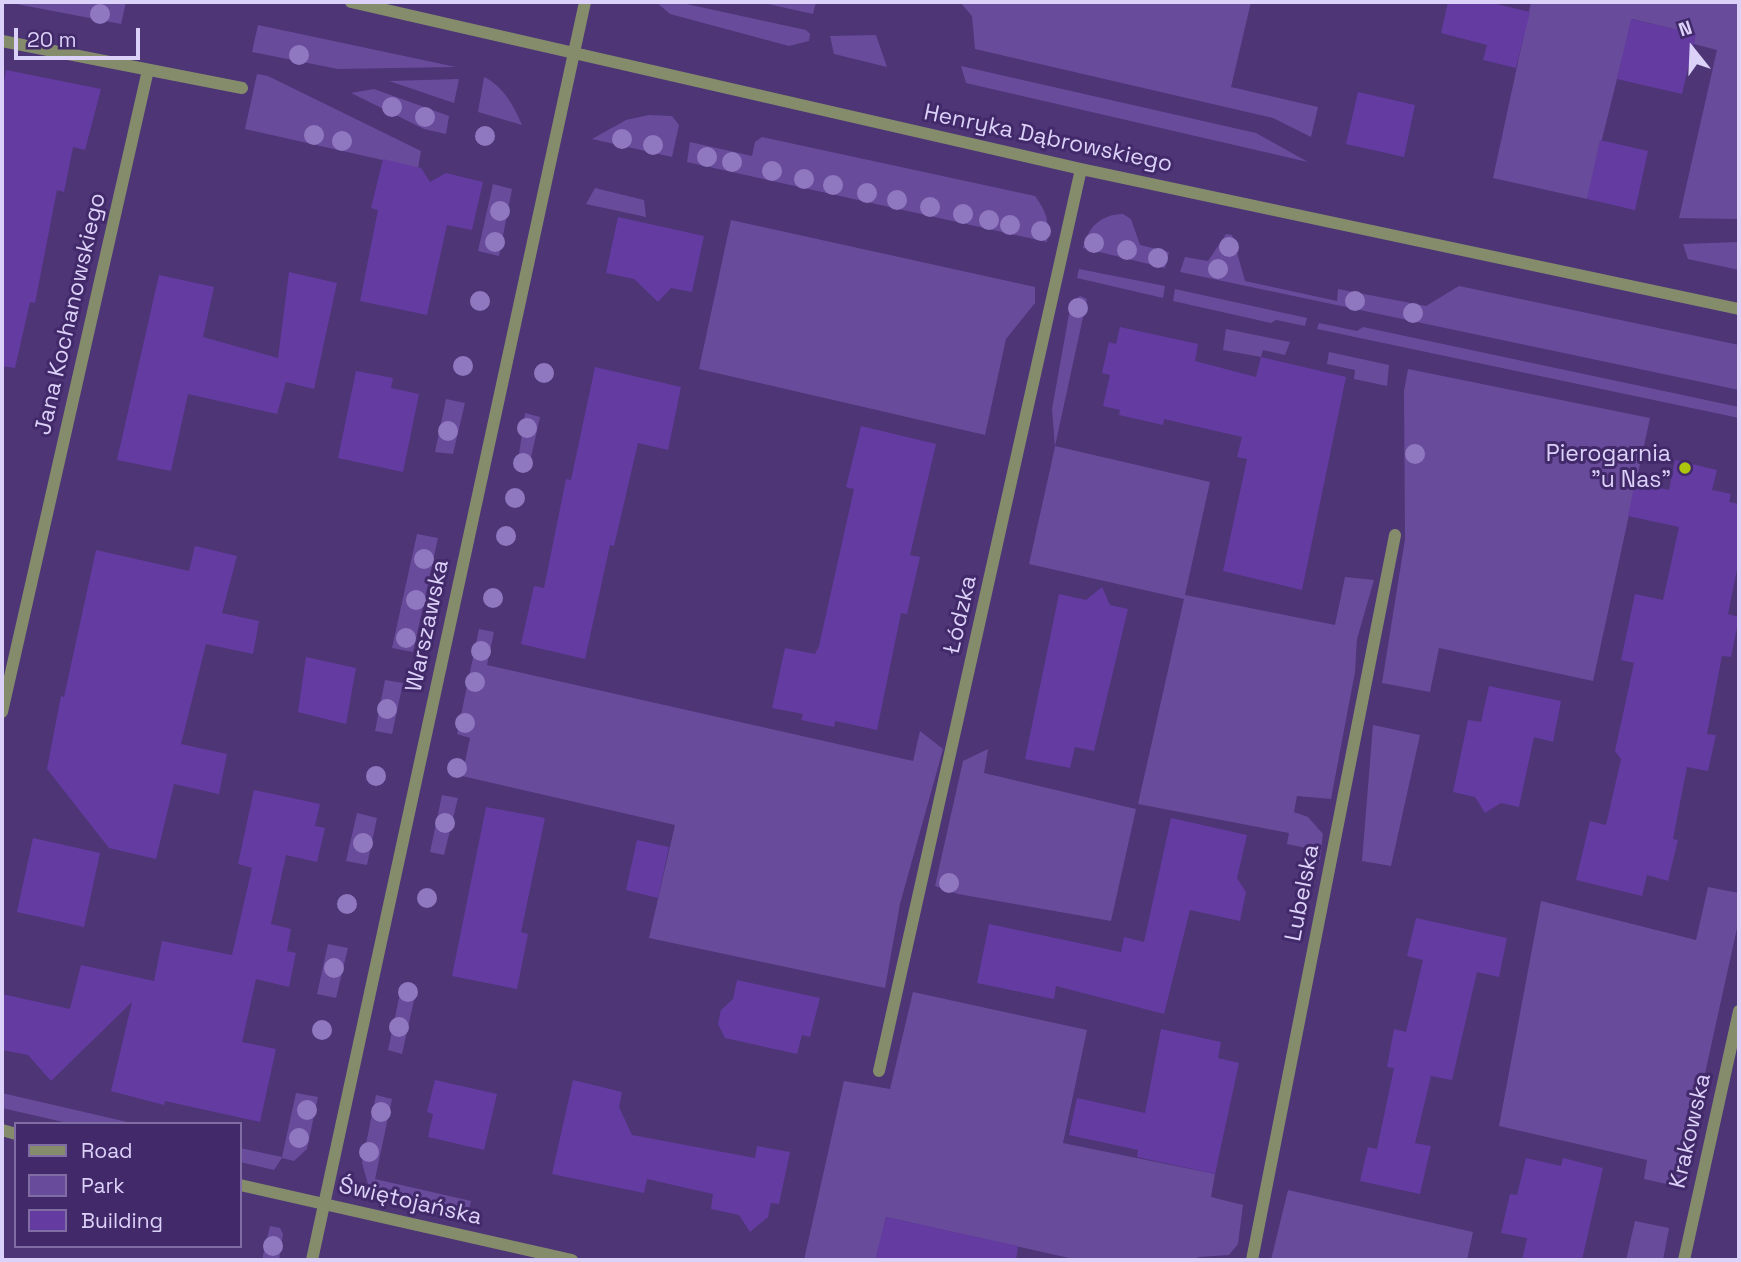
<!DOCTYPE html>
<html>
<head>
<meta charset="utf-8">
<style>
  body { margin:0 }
  #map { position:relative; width:1741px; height:1262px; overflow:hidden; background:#4d3576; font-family:"Space Grotesk",sans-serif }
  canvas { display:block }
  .frame { position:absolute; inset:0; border:4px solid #dcd1f8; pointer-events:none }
  .legend { position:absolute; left:14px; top:1122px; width:228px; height:126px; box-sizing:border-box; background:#422a6a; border:2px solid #806da3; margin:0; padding:9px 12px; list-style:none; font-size:21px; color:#dcd1f8 }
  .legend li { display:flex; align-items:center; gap:14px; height:35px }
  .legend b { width:35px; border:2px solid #806da3 }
  .north { position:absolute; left:1657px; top:14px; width:70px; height:70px; -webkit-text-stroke:5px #422a6a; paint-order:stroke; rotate:342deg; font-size:19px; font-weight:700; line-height:28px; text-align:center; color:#dcd1f8 }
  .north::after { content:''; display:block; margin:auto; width:24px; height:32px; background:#dcd1f8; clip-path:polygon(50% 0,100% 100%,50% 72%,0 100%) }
  .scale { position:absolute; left:14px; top:28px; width:126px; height:32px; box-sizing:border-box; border:4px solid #dcd1f8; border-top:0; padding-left:9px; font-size:21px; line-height:24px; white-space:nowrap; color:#dcd1f8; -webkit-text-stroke:5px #422a6a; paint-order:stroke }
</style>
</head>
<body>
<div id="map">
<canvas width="1741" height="1262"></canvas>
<div class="frame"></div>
<ul class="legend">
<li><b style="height:9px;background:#848c6b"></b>Road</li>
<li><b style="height:19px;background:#694b9c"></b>Park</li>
<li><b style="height:19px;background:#643ca1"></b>Building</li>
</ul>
<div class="north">N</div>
<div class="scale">20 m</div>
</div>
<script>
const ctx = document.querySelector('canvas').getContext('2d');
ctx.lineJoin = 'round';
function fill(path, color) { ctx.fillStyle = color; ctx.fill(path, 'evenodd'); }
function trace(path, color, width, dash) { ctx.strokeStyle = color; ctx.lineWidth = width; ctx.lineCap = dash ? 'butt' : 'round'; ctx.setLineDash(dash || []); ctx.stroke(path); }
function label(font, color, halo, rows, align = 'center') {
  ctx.font = font + ' "Space Grotesk",sans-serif'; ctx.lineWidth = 6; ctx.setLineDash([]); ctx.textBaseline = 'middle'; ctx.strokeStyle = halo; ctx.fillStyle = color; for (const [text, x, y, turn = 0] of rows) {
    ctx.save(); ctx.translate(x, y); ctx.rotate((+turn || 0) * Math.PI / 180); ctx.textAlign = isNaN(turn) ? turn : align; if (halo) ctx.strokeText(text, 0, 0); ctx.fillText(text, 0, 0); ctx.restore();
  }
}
fill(new Path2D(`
  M6,2H126L121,24Z
  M656,2H677L806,30L810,34L809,41L789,46L670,14Z
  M759,2H816L813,14Z
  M960,2H1251L1231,87L1318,107L1311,137L1273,118L975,49L972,16Z
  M1531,2H1739V219L1679,218L1717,50L1694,44L1695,34L1632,19L1587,199L1493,178Z
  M258,25L456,67L338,69L252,52Z
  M876,35L887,67L834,54L830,36Z
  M961,66L1256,133L1308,162L966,83Z
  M257,74L268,76L421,151L418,168L245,129Z
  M484,77C503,86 514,106 522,125L478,112Z
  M459,79L454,103L389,81Z
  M374,89L449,116L446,134L424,129L351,93Z
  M649,115L672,116L679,125L672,157L592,139L626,120Z
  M762,137L1035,196C1046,211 1050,222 1047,242L687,162L690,142L752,156L755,142Z
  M493,184L512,189L499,256L478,251Z
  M595,188L644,200L646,217L586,204Z
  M1123,214L1131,219L1140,245L1169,252L1165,268L1083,248C1089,226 1100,215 1123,214Z
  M731,220L1035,287V303L1006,339L985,435L699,369Z
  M1226,234L1232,235L1245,281L1337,301L1338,289L1426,306L1459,286L1739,345V390L1180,272L1185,257L1208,261Z
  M1739,242V270L1688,259L1683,244Z
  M1079,269L1165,286L1163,298L1077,278Z
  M1175,289L1307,318L1305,326L1276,320L1271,323L1173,301Z
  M1080,296L1087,299L1055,446L1210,482L1185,595L1335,625L1345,577L1374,580L1357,639L1355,672L1331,799L1297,796L1294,812L1308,817L1323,834L1320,860L1309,858L1311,849L1287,844L1289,833L1138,804L1184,599L1029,564L1055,447L1052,409L1071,303Z
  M1319,323L1357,331L1363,327L1739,407V418L1317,329Z
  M1226,329L1290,342L1285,355L1263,350L1261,357L1223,350Z
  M1329,352L1389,365L1387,386L1354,379L1355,370L1327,364Z
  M1408,369L1650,418L1593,681L1439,648L1430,692L1382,683L1405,539L1404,391Z
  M446,399L465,403L453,454L435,452Z
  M525,413L540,417L528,471L517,468Z
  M417,534L438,538L413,652L392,648Z
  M479,629L494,632L487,665L913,761L920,731L943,749L900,904L885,988L649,938L675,825L462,776L470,738L457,734Z
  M385,680L403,683L392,734L375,731Z
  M1373,725L1420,735L1391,866L1362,861Z
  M988,749L984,773L1136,809L1111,921L958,894L935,886L963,761Z
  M442,795L458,798L444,855L430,852Z
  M357,813L377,818L367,865L346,861Z
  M1708,887L1739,893V919L1680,1187L1644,1179L1647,1160L1499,1126L1541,901L1696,940Z
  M328,944L348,948L336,998L317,994Z
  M402,984L417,987L402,1054L388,1050Z
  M913,992L1087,1030L1063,1143L1215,1174L1211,1197L1243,1205L1238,1244L1229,1255L1198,1257L1196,1260H1078L886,1217L876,1260H804L844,1081L890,1089Z
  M2,1093L136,1124H72L2,1108Z
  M296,1093L318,1097L307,1149L294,1161L282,1158L274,1170L240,1162V1148L282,1157Z
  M376,1095L392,1099L375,1179L471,1201L467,1217L373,1197L374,1187L368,1184L362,1163Z
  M1288,1190L1473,1232L1467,1260H1271Z
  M1635,1221L1669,1228L1663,1260H1626Z
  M270,1226L280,1228L283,1234L279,1260H262Z`), '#694b9c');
fill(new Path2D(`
  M1448,2H1488L1530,12L1516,68L1483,60L1487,45L1441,33Z
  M1631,19L1696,34L1682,94L1617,79Z
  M6,70L101,89L85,150L73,147L64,192L57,190L35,303L30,302L15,368L2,366V92Z
  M1358,92L1415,105L1404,157L1346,144Z
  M1600,140L1648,151L1635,210L1587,199Z
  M383,159L421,168L430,182L446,173L483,182L472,230L447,225L427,315L360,301L378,210L371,208Z
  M618,217L704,236L692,292L671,288L658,302L634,279L606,273Z
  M289,272L337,283L314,389L286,382L277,414L188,394L171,471L117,460L159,275L214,287L203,337L278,358Z
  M1120,327L1198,344L1195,361L1256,377L1261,357L1346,377L1302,590L1223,571L1247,459L1237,457L1242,437L1164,419L1163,425L1119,415L1120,410L1103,406L1110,375L1102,373L1109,342L1116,344Z
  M595,367L681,387L668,450L638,443L614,546L610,545L585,659L521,644L534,586L544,588L566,479L571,480Z
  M356,371L393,378L391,388L419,394L403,472L338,458Z
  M861,426L936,444L910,555L920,557L907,614L901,613L877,730L835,721L834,727L801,720L803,714L772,708L785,648L815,654L819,646L854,489L846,487Z
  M1675,460L1717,470L1712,490L1731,494L1729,502L1739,504V560L1728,614L1739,617L1731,657L1722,656L1707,734L1716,735L1708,771L1687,767L1673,839L1678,840L1668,881L1647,875L1642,896L1576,880L1590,821L1606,825L1621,759L1615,751L1634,663L1621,660L1635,594L1663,600L1679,527L1628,516L1635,482L1669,490Z
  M195,546L237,556L222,613L259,621L253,654L206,644L181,744L227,754L219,794L174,784L156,859L109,848L47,769L61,696L64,697L96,550L189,571Z
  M1102,587L1110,605L1128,609L1094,751L1075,747L1070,768L1025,759L1059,594L1086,600Z
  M306,657L356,668L346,724L298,712Z
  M1489,686L1561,701L1553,742L1534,737L1519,807L1501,803L1485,813L1475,797L1453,792L1468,720L1481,722Z
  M254,790L320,804L315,826L325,828L317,862L286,855L271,924L291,929L287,951L296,953L289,987L256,979L242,1042L276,1049L260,1122L165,1101L164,1105L111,1091L132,1002L51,1081L28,1055L2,1050V994L70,1009L81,965L154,981L162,941L232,955L252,868L238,864Z
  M486,807L545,818L521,932L528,934L517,989L452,976Z
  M1171,818L1247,835L1237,878L1246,892L1240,921L1190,910L1164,1014L1056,986L1054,999L977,983L989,924L1121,952L1124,937L1144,942Z
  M33,838L100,853L84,927L17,912Z
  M637,840L669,847L658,898L626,890Z
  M1416,918L1507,938L1499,977L1477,972L1452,1080L1431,1076L1415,1143L1431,1146L1420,1194L1360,1181L1368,1147L1377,1149L1394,1068L1387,1067L1394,1029L1406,1032L1423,960L1407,956Z
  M737,980L820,998L810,1037L802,1035L797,1054L725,1038L718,1024L721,1010L733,999Z
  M1161,1029L1221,1042L1218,1058L1239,1063L1215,1174L1137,1157L1138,1150L1069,1135L1077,1098L1145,1113Z
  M435,1080L497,1094L484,1150L428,1137L433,1114L427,1112Z
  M573,1080L622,1092L619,1107L632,1135L755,1158L757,1146L790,1152L779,1204L771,1203L768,1217L750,1232L739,1215L711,1209L713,1194L647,1179L644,1193L552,1174Z
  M1526,1158L1561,1166L1563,1158L1603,1168L1582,1260H1522L1527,1238L1501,1233L1510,1194L1517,1195Z
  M886,1217L1018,1246L1016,1260H875Z`), '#643ca1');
trace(new Path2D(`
  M351,2L1081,169L1739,309
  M2,41L242,88
  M2,712L148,70
  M879,1071L1081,169
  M2,1130L16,1134
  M240,1185L572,1260
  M312,1260L585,2
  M1252,1260L1395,535
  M1684,1260L1739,1011`), '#848c6b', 12);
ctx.fillStyle = '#9078c0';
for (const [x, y] of [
  [100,14],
  [299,55],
  [392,107],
  [425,117],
  [314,135],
  [485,136],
  [622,139],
  [342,141],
  [653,145],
  [707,157],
  [732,162],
  [772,171],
  [804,179],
  [833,185],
  [867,193],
  [897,200],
  [930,207],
  [500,211],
  [963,214],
  [989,220],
  [1010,225],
  [1041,231],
  [495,242],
  [1094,243],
  [1229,247],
  [1127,250],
  [1158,258],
  [1218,269],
  [480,301],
  [1355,301],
  [1078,308],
  [1413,313],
  [463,366],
  [544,373],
  [527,428],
  [448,431],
  [1415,454],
  [523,463],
  [515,498],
  [506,536],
  [424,559],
  [493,598],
  [416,600],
  [406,638],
  [481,651],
  [475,682],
  [387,709],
  [465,723],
  [457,768],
  [376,776],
  [445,823],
  [363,843],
  [949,883],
  [427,898],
  [347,904],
  [334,968],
  [408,992],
  [399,1027],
  [322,1030],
  [307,1110],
  [381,1112],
  [299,1138],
  [369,1152],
  [273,1246]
]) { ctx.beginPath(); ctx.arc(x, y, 10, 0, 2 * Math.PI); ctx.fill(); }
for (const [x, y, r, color] of [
  [1685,468,7,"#adc60d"]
]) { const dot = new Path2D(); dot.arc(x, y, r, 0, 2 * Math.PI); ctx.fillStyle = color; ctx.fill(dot); trace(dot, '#422a6a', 2.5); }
label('23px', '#dcd1f8', '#422a6a', [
  ["Henryka Dąbrowskiego",1048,139,12],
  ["Jana Kochanowskiego",71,314,-77],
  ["Łódzka",961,615,-77],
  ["Warszawska",428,626,-78],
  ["Lubelska",1303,893,-79],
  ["Krakowska",1691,1131,-77],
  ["Świętojańska",410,1202,13]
]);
label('23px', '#dcd1f8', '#422a6a', [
  ["Pierogarnia",1671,455],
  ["\"u Nas\"",1671,481]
], 'right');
</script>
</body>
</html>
